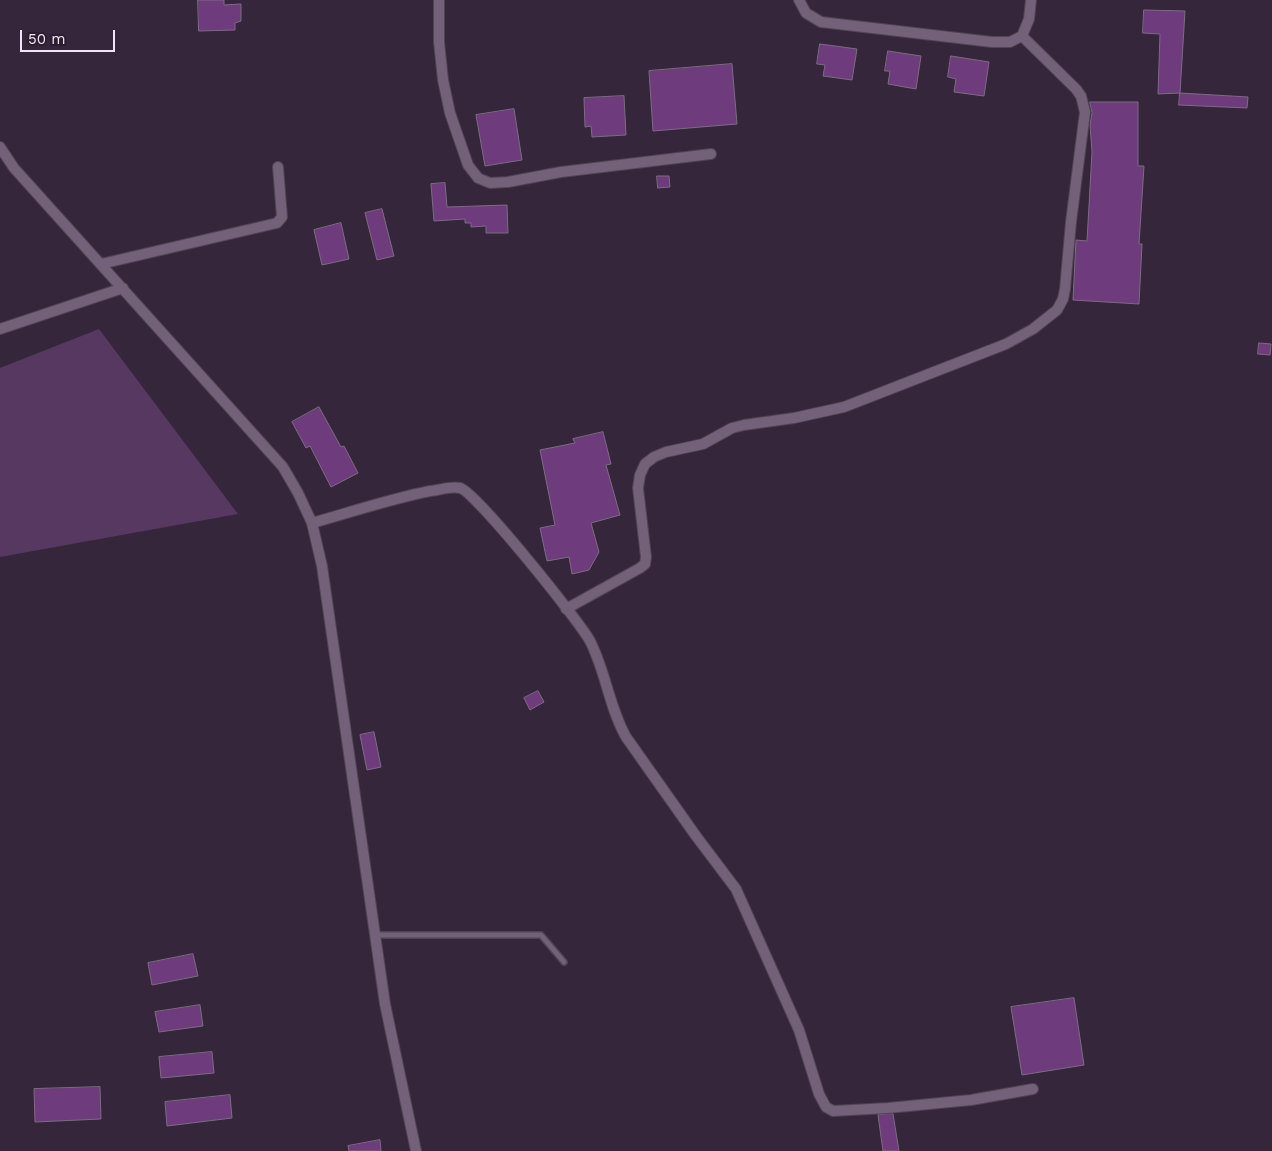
<!DOCTYPE html>
<html>
<head>
<meta charset="utf-8">
<style>
  body { margin:0 }
  #map { position:relative; width:1272px; height:1151px; overflow:hidden; background:#36263b; font-family:"Work Sans",sans-serif }
  canvas { display:block }
  .scale { position:absolute; left:20px; top:30px; width:95px; height:22px; box-sizing:border-box; border:2px solid #f0e6f3; border-top:0; padding-left:6px; font-size:15px; line-height:18px; white-space:nowrap; color:#f0e6f3; -webkit-text-stroke:4px #2c1d31; paint-order:stroke }
</style>
</head>
<body>
<div id="map">
<canvas width="1272" height="1151"></canvas>
<div class="scale">50 m</div>
</div>
<script>
const ctx = document.querySelector('canvas').getContext('2d');
ctx.lineJoin = 'round';
function fill(path, color) { ctx.fillStyle = color; ctx.fill(path, 'evenodd'); }
function trace(path, color, width, dash) { ctx.strokeStyle = color; ctx.lineWidth = width; ctx.lineCap = dash ? 'butt' : 'round'; ctx.setLineDash(dash || []); ctx.stroke(path); }
fill(new Path2D(`
  M99,329L238,514L0,557V368Z`), '#573861');
const building = new Path2D(`
  M198,0H224V5L241,4V21L235,23V30L199,31Z
  M1144,10L1185,11L1180,93L1158,94L1160,34L1143,33Z
  M820,44L857,49L852,80L823,76L825,65L817,64Z
  M888,51L921,56L916,89L888,84L890,71H885Z
  M951,56L989,62L984,96L954,92L956,79L948,77Z
  M732,64L737,124L653,131L649,71Z
  M1180,93L1248,97L1247,108L1179,105Z
  M624,96L626,135L592,137L591,126L585,127L584,98Z
  M1090,102H1138V166H1144L1139,244H1142L1139,304L1073,300L1076,240L1087,241L1092,152L1090,125L1092,113Z
  M514,109L522,160L485,166L476,115Z
  M657,176H669L670,187L658,188Z
  M445,183L447,207L507,205L508,233H486V226L471,227V223H465V219L434,221L431,184Z
  M382,209L394,256L377,260L365,213Z
  M341,223L349,259L322,265L314,230Z
  M1259,343L1271,344L1270,355L1258,354Z
  M319,407L341,447L344,446L358,473L331,487L310,446L306,448L292,422Z
  M603,432L611,464L606,465L620,515L591,523L599,552L589,570L572,574L569,557L547,561L540,528L555,525L540,450L575,443L573,439Z
  M538,691L544,702L530,710L524,698Z
  M374,732L381,767L367,770L360,735Z
  M193,954L198,976L152,985L148,963Z
  M1074,998L1084,1065L1022,1075L1011,1007Z
  M200,1005L203,1026L159,1032L155,1012Z
  M212,1052L214,1073L161,1078L159,1057Z
  M100,1087L101,1119L35,1122L34,1089Z
  M230,1095L232,1118L167,1126L165,1102Z
  M893,1114L899,1151H883L878,1115Z
  M380,1140L381,1151H349L348,1146Z`);
fill(building, '#6e3c7d');
trace(building, '#7d6b83', 1);
const service = new Path2D(`
  M375,935H541L564,962`);
const minor = new Path2D(`
  M439,0V42L443,80L450,113L468,165L478,178L490,183L508,182L561,172L711,154
  M799,0L806,13L821,22L992,42H1010L1022,36L1029,19L1031,0
  M0,147L14,168L283,467L298,493L312,523L322,566L385,1004L416,1151
  M101,264L277,223L282,217L278,167
  M0,329L123,288
  M312,523C351,512 390,499 430,491C440,490 450,486 460,488C475,491 580,622 590,641C606,672 609,707 626,737L696,836L736,889L799,1030L819,1094L826,1107L833,1111L888,1108L971,1100L1033,1089
  M566,609L640,568L645,564L646,557L638,488L640,475L645,464L654,457L666,452L703,444L732,428L744,425L794,418L844,407L1006,344L1033,329L1057,310L1063,299L1065,289L1071,222L1085,112L1081,96L1076,89L1022,36`);
trace(service, '#504354', 8);
trace(minor, '#504354', 12);
trace(service, '#736179', 5);
trace(minor, '#736179', 10);
</script>
</body>
</html>
